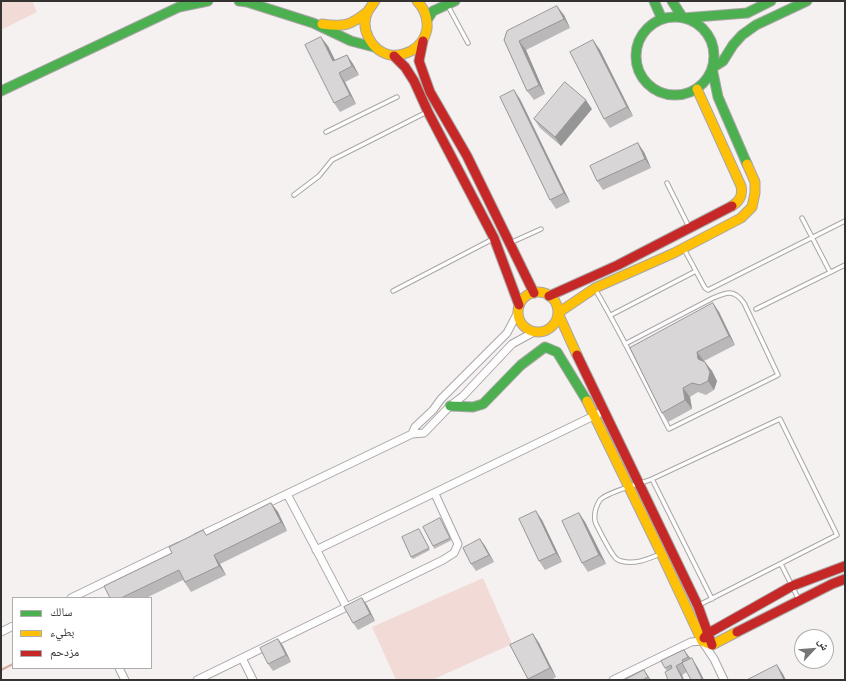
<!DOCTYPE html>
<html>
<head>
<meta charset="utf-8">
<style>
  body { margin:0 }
  #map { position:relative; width:846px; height:681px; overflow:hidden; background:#f5f1f1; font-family:"DM Sans","Noto Naskh Arabic",sans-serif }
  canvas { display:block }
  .frame { position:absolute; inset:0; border:2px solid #353232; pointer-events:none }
  .legend { position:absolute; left:12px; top:597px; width:140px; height:72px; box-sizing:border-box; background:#fff; border:1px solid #aeadad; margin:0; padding:5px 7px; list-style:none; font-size:12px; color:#353232 }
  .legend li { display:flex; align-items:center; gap:8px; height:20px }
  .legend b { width:20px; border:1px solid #aeadad }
  .north { position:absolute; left:794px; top:629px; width:40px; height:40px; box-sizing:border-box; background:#fff; border:1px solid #aeadad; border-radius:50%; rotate:64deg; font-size:11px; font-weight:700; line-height:16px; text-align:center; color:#353232 }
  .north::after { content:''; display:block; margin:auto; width:14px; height:18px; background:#787575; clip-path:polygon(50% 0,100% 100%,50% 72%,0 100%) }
</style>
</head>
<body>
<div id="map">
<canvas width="846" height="681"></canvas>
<div class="frame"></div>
<ul class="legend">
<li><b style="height:5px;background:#4caf50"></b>سالك</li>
<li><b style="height:5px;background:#ffc107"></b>بطيء</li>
<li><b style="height:5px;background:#c62828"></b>مزدحم</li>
</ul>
<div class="north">ش</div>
</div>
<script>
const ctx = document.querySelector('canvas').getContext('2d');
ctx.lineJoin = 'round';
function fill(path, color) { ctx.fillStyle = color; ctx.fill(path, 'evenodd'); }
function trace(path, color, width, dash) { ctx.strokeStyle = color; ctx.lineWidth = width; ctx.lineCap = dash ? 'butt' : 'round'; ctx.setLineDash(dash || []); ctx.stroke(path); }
fill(new Path2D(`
  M1,1H32L37,12L1,30Z
  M483,578L512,644L432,680H396L372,627Z`), '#f2dbd6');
trace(new Path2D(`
  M1,670L13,664`), '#d4aaa0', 2);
const lane = new Path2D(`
  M448,6L468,43
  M326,132L397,97
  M667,183L689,227
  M294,195L319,176L332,160L427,112
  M802,218L830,272
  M510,243L541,229
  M684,249L705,288L708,290L845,221
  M595,289C622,335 645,382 669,429L778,375L744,303C734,289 727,292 713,298L625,344
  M393,291L493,239
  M756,309L845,265
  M611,315L696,271
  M652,479L712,599
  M660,554C648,559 635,565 621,561C619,561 615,558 614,556C611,553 596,525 595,521C594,514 596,506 600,500C607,492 640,484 652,479L780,419L837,535L699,605
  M781,564L799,600`);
const street = new Path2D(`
  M518,312L507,333L441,399L433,410L415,427L412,434L424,433L450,406L463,396L512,344L534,332
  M287,494L346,606
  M197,537L412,434
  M316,550L604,411
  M71,598L179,546
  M1,632L13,626
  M242,658L253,680
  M119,668L125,680
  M197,680L443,560L454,553L458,544L435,494
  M613,680L691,642L702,641L714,659L724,680`);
const fast = new Path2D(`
  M239,1L247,2L313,23L351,41L374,47
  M654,1L662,19
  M672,1L683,18L747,13L771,1
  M636 56a39 39 0 1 1 78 0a39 39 0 1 1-78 0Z
  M427,20L433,11L455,1
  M1,91L179,7L208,1
  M747,164L718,97L712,68L723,61L733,45L742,35L756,25L807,1
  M450,406L473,407L483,404L521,365L545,347L557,352L587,401`);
const slow = new Path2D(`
  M375,1C373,4 370,8 368,11C359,29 372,51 390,55C398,56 405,54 411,51C420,46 425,39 427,29C428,18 425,9 417,1
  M322,24C343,27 350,26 367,12
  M697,89L741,186C743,195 740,201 732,206
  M518 312a20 20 0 1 1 40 0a20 20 0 1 1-40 0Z
  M577,355L558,313L595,288L674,253L741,218L752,207L755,193V182L747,164
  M587,401L661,553L702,641L712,645L737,632`);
const jam = new Path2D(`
  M423,41L419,61L430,92L467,156L534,293
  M394,56L405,67L414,81L428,112L494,238L519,305
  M549,296L618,265L732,206
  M577,355L698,606L712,645
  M737,632L832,584L845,579
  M704,638L707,634L792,586L845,566`);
trace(lane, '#a9a6a5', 5.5);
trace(street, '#a9a6a5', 9);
trace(fast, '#a9a6a5', 11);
trace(slow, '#a9a6a5', 11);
trace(jam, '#a9a6a5', 11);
trace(lane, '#fefdfd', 3.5);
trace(street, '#fefdfd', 7);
trace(fast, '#4caf50', 9);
trace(slow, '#ffc107', 9);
trace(jam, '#c62828', 9);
fill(new Path2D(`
  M564,15L570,28L526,50L545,94L534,100L527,91L504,40Z
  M593,40L600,50L633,116L610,128L604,119Z
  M328,46L335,61L347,55L353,64L359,75L345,82L356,104L340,112L334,103Z
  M520,99L570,202L556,209L550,200Z
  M592,109L561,146L540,128L534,119Z
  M644,152L651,168L603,190L597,181Z
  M713,303L719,312L735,345L704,361L712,371L717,381L714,390L706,395L698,392L690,397L692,409L668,422L662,413Z
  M271,503L278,512L287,531L220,564L226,575L191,592L183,580L146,598H110L172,553L207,535Z
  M579,513L585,522L606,564L588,572L582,563Z
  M440,518L452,540L434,549L433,546Z
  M542,520L562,562L545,570L539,561Z
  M420,531L430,550L413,559L411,557Z
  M480,539L485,546L494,562L476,571L471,564Z
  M367,605L375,621L358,630L353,623Z
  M533,634L539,643L556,677L551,680H528L510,645Z
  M278,639L283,646L291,662L273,671L268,664Z
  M684,650L690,659L698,668L704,680H691L687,672L682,675L684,680H668L667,671L665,668Z
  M644,670L650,679L653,680H624Z`), '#bab8b8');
fill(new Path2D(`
  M557,6L564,15L570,28L564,19Z
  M321,37L328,46L340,70L333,61Z
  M593,40L600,50L633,116L627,107Z
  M519,41L526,50L545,94L539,85Z
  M347,55L353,64L359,75L352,66Z
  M339,73L345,82L356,104L350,95Z
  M514,90L520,99L570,202L564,193Z
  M586,100L592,109L561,146L555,137Z
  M638,143L644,152L651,168L645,159Z
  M713,303L719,312L735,345L729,336Z
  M697,352L704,361L705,368L698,359Z
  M705,362L712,371L717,381L714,390L708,381Z
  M683,388L690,397L692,409L685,400Z
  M271,503L278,512L287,531L281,522Z
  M536,511L542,520L562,562L556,553Z
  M579,513L585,522L606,564L599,555Z
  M480,539L485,546L494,562L489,555Z
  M214,555L220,564L226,575L219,566Z
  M362,598L367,605L375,621L370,614Z
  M533,634L539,643L556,677L550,668Z
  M278,639L283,646L291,662L286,655Z
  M684,650L691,659L694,666L688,657Z
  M692,658L698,668L704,680H703L702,679Z
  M777,665L783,674L786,680H784Z
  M676,666L682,675L684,680H683Z
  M644,670L651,680H650L648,677Z`), '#979696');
const building = new Path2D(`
  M557,6L564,19L519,41L539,85L527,91L504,40L507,31Z
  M321,37L333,61L347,55L352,66L339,73L350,95L334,103L305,45Z
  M593,40L627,107L604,119L570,52Z
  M565,82L586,100L555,137L534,119Z
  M514,90L564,193L550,200L500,97Z
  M638,143L645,159L597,181L590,166Z
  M713,303L729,336L697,352L698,359L705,362L710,372L708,381L700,385L692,383L683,388L685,400L662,413L630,348Z
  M271,503L281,522L214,555L219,566L185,582L179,570L121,598H110L104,586L172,553L169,547L203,530L206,535Z
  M536,511L556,553L539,561L519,519Z
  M579,513L599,555L582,563L562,521Z
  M440,518L450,538L433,546L423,527Z
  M419,529L429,548L411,557L402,537Z
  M480,539L489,555L471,564L463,548Z
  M362,598L370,614L353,623L344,607Z
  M533,634L550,668L528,679L510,645Z
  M278,639L286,655L268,664L260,648Z
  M684,650L688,657L682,660L683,662L676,666L683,680H668L665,672L672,668L671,665L665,668L661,661Z
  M692,658L702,679L700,680H691L682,663Z
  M777,665L784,680H747Z
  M644,670L648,677L642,680H624Z`);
fill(building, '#d8d6d6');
trace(building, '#979696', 1);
</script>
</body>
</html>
